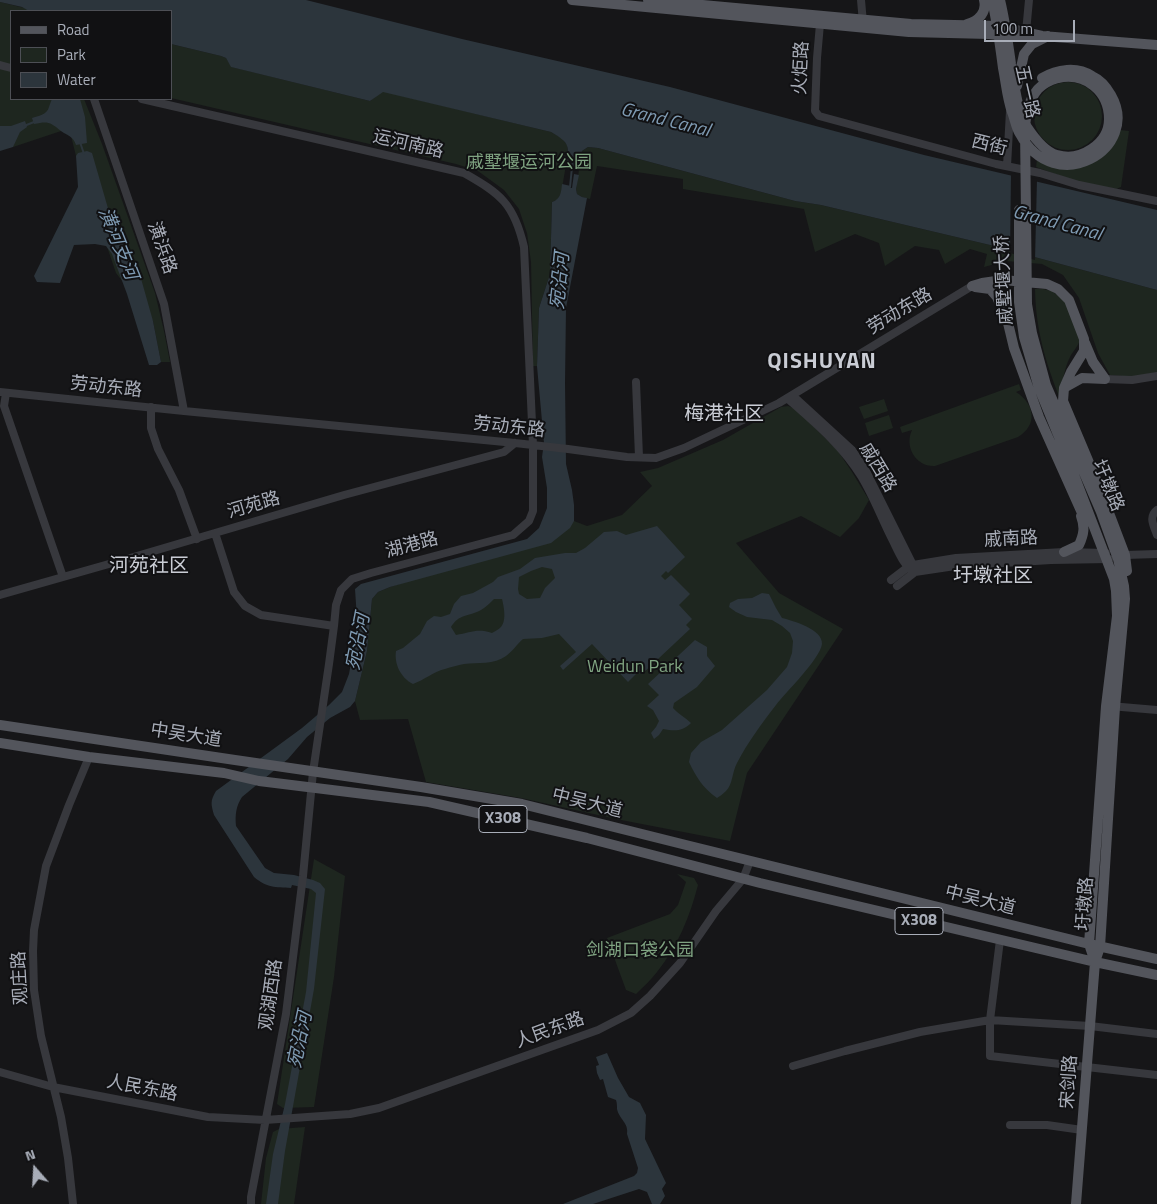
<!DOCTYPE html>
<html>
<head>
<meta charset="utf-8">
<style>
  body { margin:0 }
  #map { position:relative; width:1157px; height:1204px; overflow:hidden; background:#161618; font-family:"Titillium Web",sans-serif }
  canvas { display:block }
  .legend { position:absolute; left:10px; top:10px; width:162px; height:90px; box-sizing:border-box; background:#111113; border:1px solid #4d4f55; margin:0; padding:6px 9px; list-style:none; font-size:15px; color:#a8adb8 }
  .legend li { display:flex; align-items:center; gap:10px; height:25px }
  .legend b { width:25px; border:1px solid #4d4f55 }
  .north { position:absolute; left:10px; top:1144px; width:50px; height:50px; -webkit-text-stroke:4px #111113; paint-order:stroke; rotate:341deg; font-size:14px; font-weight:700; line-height:20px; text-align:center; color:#a8adb8 }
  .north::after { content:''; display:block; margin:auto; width:18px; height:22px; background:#a8adb8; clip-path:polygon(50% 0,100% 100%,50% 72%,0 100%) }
  .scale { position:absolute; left:984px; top:20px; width:91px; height:22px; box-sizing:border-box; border:2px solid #a8adb8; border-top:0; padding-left:6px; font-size:15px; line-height:18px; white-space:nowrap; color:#a8adb8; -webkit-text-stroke:4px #111113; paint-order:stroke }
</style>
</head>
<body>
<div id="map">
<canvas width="1157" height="1204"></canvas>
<ul class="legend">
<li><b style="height:6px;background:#53555c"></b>Road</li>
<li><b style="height:14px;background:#1e261f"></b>Park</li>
<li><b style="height:14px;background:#2c353c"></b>Water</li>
</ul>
<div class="north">N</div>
<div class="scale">100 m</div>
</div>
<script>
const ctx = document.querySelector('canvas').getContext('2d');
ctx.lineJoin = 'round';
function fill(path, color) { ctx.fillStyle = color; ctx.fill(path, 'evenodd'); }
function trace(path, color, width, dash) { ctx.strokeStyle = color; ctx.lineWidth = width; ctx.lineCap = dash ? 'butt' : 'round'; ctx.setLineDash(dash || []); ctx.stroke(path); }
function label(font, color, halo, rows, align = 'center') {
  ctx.font = font + ' "Titillium Web","Noto Sans SC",sans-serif'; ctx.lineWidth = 4; ctx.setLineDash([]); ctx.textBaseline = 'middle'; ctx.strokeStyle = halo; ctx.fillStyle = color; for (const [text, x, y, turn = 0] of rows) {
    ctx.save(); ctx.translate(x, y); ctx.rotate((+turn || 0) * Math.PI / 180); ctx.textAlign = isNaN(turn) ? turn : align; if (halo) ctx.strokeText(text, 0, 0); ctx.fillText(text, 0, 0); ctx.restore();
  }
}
fill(new Path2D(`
  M0,2L37,11H11V99H84L102,144L155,293L164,331L170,362H161L153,321L116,273L76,156L71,136L61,131L13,147L11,126H0Z
  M171,44L221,56L226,58L232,67L370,101L382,91L551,132L562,138L567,145L568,153L561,194L557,200L552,202L550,274L539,308L537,366H533L531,262L527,233L519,209L504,190L478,171L456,164L171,98Z
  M1034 116a34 34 0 1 1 68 0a34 34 0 1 1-68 0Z
  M1120,130L1129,131L1121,187L1116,189L1077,182L1036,167L1037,160L1055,167Z
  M588,147L598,148L795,201L821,205L990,245L1157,290V372L1134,377L1110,375L1098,353L1079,298L1063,275L1042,264L1006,261L984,267L987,254L970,249L945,264L939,250L915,246L885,266L879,243L855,234L815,252L804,209L683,189V179L597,166L590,199L582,197L577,194L576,189L582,151Z
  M1035,289H1043L1052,291L1066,302L1080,340C1078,346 1074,350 1071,355C1064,368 1062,384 1060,399C1045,360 1036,331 1035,289Z
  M1019,384L1021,390L1016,392C1035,404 1038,425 1018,437L935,466C916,467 904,447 912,430L902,433L900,427Z
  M884,399L888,411L864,419L859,407Z
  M788,406L796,409L838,451L852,472L869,500L859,518L840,537L801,516L736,543L779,593L843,629L747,773L730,841L616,819L521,798L426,782L408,719L360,720L355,701L367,651L372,599L378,592L390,587L548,535L557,512L574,521L587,526L622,515L652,486L640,472L658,468L723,440L781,407Z
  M889,415L893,428L869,436L865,423Z
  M314,859L345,876L334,977L314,1107L283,1108L277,1104Z
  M677,874L694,878L698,885C690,916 678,946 657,972C651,980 643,987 636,994L626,990L607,938L670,914L678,905L686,882Z
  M305,1127L294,1204H261L266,1158L273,1132L279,1129Z`), '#1e261f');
fill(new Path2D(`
  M0,0H306L462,39L670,87L924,155L1157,210V290L990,245L821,205L795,201L598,148L588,147L582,151L579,169L565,166C570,146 570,143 551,132L383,92L370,101L231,67L226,58L221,56L171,44V11H29L22,7L0,2Z
  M52,99H80L85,117L87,143L76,145C73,136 68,136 61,131C50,122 48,121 34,124L32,118C38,116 47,115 49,107C50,104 51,101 52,99Z
  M25,121L27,127L20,132L13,147L0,151V126H11Z
  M87,151L92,153L114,229L121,240L130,262L138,268L153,321L161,362L157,365H149L127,294L112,254L106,246L95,244L74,245L60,283L37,282L34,276L78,187L76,156L78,153Z
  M574,174L579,175L576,189L577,194L582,197L587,198L566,308L565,383L566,464L572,490L574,505V521L570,528L551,543L390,587L378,592L372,599L367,651L355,701L350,707L330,718L307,737L288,759L242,797C236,806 235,815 236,826L265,868L274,873L294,875L313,880L320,883L325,889L314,989L285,1151L278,1204H266L273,1154L285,1104L306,992L316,893L311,889L292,885L291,888C275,887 267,888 254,877L214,815C211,804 210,801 216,791L302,728L329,705L342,692L349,674L355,641L357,619L355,589L361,584L527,539L539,528L547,508V488L542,457L544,443L537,366L539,308L550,274L552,202C561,199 561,192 562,184L571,186L570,188H572Z
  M657,526L685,557L668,573L666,571L661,576L665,580L671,575L690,594L679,605L692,619L686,625L690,629L642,674L639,671L628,682L592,644L563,670L560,666L576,652L559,634L542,638L523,639C517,644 512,652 506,656C494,665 478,662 464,664C458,665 451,667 445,669C433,672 424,680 413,684C401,678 394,664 396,651L403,648L420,634L427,621L434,616L441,617L450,614L454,604L461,596L473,593L493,582L498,577L520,569L535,558L565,553H576L585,548L604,532L617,531L626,535ZM542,567L552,569L555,578L545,588L540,598L527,599L519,594L518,589L519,577L531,571ZM494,599H502C504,607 507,622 500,628C498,630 495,631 492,633C477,628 470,633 456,635L451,627C458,616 463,617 474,613C482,611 488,605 494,599Z
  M762,593L769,594L776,608L782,618C793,621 823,629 822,644C820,659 786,692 776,705C762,723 748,742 737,763C732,772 733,784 726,791C723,794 720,796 717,798C703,788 696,777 689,762L691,753L701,742L722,730L767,690L787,667L792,653L793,641L790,633L782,626L772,620L747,617L736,612L729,607L730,603L738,599L752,598Z
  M695,640L707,647V656L715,666L697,687L674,703L673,708C678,714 685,717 691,723C682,732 674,731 663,729L659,735L654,739L651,733L656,727L659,721L653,710L647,706L659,695L648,684Z
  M607,1053L618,1078L629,1097L640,1103L646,1115L645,1139L666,1183L662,1189L665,1196L660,1204H652L647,1192L639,1189L593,1204H563L634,1176L637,1173L638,1168L627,1134C629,1123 619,1119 617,1109C617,1106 617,1103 616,1100L608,1097L603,1079L600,1080L597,1073L596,1066L599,1065L596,1057Z`), '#2c353c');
fill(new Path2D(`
  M1011,173L1037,179L1035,260L1010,253Z`), '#161618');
trace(new Path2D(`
  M24,126L34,122
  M80,142L84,154
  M570,187L572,167`), '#2c353c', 2);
trace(new Path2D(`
  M861,0L863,23
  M820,24L817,58L815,111L819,116L996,164L1040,173L1079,185L1157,201
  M1026,32L1029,0
  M0,65L11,68
  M94,99L164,304L184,411
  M142,99L464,173C501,194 514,204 524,247L533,445V511L529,521L513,535L371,573L352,579L341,590L336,605L334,626L329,664L313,772L303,876L286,1014L251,1197V1204
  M1007,166L1010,111
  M1105,379L1132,380L1157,376
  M636,382L639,457
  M0,392L184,411L515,443L568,449L627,457L656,458L684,448L779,403L972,286
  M6,393L4,406L63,577
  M792,395L852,450L866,471L913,565L914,570
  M787,398C814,422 842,445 861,476C874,497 882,520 893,541C898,551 903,564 912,570
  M151,407V428L158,449L179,490L197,539
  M1157,510C1148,517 1154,526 1157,535
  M215,533L234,592L245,606L261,615L334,626
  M1120,553L1125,555L1157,554
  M891,580L908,567L913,565L956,558L1064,552L1106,553
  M897,586L915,572L955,566L1051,560L1109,559
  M0,595L130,558L344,495L504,452L515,443
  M1110,706L1157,710
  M1000,940L990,1020V1056L1157,1075
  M793,1066L845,1051L920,1032L990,1020L1090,1026L1157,1034
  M0,1072L53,1087L208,1117L265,1120L350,1114L379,1108L598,1030L631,1013L650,996L680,963L716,911L743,879L750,861
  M1010,1125H1047L1082,1130
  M73,1204L68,1158L61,1117L41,1036L34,990L33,951L34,930L46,866L69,805L89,757`), '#37383d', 8);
trace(new Path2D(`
  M572,0L909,32L989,34L1007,36L1028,37
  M648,0L911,24L998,26L1042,36L1157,45
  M992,0C997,22 1000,45 1003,68C1006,83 1007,98 1012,112C1015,119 1016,128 1020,134C1055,199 1142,149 1111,95C1106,86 1101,80 1092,76C1077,66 1057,69 1042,78
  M1000,0C1005,21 1008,42 1011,64C1014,82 1017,111 1027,127C1033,136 1045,152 1057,155C1080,162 1109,144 1109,119C1109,91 1085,72 1058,78C1051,80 1043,84 1038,89C1028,101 1026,114 1025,128L1027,304L1032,333L1046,385L1101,512L1118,559L1124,586L1125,599L1115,707L1100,947L1095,962L1076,1204
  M967,24C979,21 987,12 984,0
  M1017,86L1024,54L1032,44L1048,36
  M1019,210V302L1024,337L1039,388L1066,454L1104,553L1114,579L1116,591L1117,616L1106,706L1089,944L1095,962
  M972,286L982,283L1003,280L1047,284L1058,289L1069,300L1084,339V351L1071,372L1064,388L1063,401L1098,484L1125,555L1127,571
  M975,287L990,289L997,297L1008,323L1014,348L1039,417L1086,522
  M1085,343L1093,362L1105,379
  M1064,388L1082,378L1105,379
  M1064,552L1079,545C1084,534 1085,527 1081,516
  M0,725L235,760L421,787L522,804L690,846L1089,944L1157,959
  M0,743L89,757L224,773L259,781L429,802L587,838L760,883L1095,962L1157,975`), '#53555c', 10);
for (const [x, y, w] of [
  [503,819,48],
  [919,921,48]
]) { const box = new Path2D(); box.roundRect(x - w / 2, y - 13.5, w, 27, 4); ctx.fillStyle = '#111113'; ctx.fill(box); trace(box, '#a8adb8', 1); }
label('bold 16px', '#a8adb8', null, [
  ["X308",503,819],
  ["X308",919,921]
]);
label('18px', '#a8adb8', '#111113', [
  ["火炬路",802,68,-87],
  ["五一路",1026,92,77],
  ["运河南路",408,145,13],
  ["西街",989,146,14],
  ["潢浜路",161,248,71],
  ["戚墅堰大桥",1005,280,-93],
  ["劳动东路",900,312,-31],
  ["劳动东路",106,388,6],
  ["劳动东路",509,428,6],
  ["戚西路",877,468,59],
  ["圩墩路",1107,486,67],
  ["河苑路",254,506,-16],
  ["戚南路",1011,540,-3],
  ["湖港路",412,546,-15],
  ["中吴大道",186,736,9],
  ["中吴大道",587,804,14],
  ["中吴大道",980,901,14],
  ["圩墩路",1086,904,-86],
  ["观庄路",21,978,-93],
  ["观湖西路",272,995,-82],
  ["人民东路",550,1031,-20],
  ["宋剑路",1070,1082,-86],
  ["人民东路",142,1089,11]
]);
label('18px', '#7fa381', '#111113', [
  ["戚墅堰运河公园",529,164],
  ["Weidun Park",635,668],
  ["剑湖口袋公园",640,952]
]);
label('italic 19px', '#7f9bb3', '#111113', [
  ["Grand Canal",665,121,14],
  ["Grand Canal",1057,224,15],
  ["潢河支河",117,244,68],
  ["宛沿河",561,281,-84],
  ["宛沿河",359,642,-79],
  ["宛沿河",301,1040,-78]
]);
label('20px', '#c9ccd4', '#111113', [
  ["梅港社区",724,415],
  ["河苑社区",149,567],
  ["圩墩社区",993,577]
]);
ctx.letterSpacing = '1px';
label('bold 22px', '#c9ccd4', '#111113', [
  ["QISHUYAN",822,363]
]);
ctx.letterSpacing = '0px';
</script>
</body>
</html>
